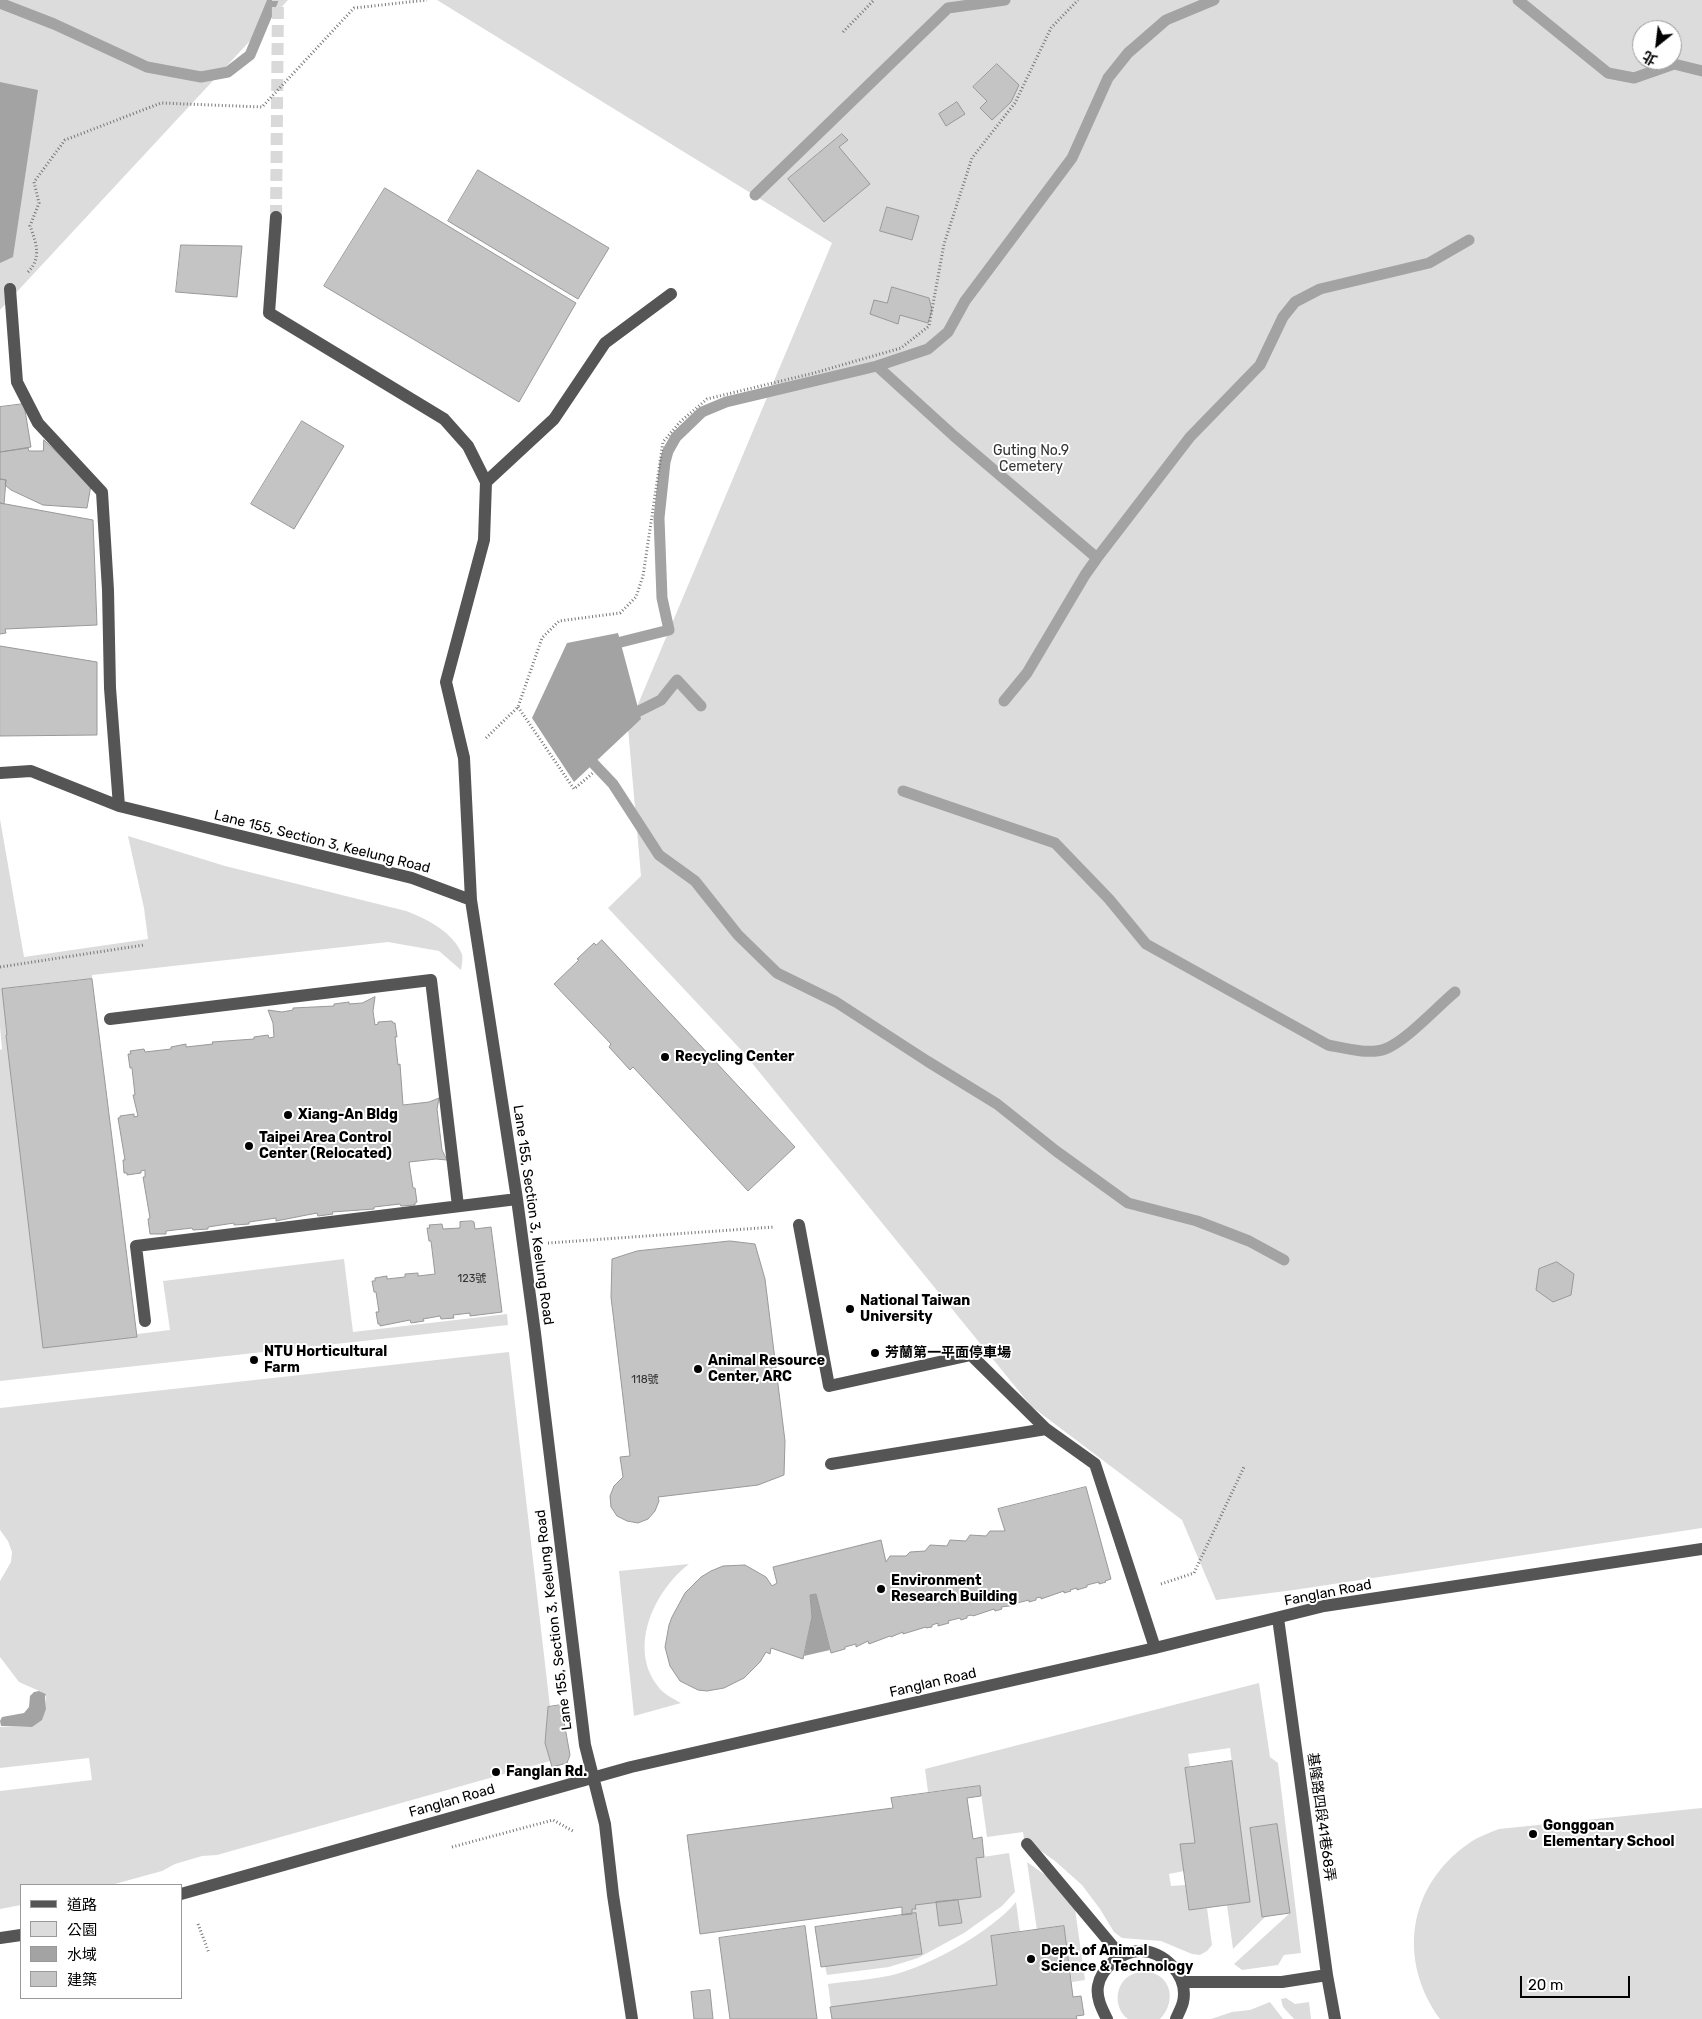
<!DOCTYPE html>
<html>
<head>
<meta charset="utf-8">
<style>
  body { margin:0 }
  #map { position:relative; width:1702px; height:2019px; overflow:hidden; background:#fff; font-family:Rubik,"Noto Sans TC",sans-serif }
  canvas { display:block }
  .legend { position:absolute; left:20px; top:1884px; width:162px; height:115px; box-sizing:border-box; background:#fff; border:1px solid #999; margin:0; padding:6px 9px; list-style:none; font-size:15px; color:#000 }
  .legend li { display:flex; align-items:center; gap:10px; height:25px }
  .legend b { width:25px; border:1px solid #999 }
  .north { position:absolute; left:1632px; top:20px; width:50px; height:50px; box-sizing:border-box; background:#fff; border:1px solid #999; border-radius:50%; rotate:209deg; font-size:14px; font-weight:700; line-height:20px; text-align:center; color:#000 }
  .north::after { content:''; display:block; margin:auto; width:18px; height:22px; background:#000; clip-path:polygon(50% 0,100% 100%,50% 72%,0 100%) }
  .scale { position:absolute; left:1520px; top:1976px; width:110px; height:22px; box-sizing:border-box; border:2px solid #000; border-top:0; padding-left:6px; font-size:15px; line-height:18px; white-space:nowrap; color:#000; -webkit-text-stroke:4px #fff; paint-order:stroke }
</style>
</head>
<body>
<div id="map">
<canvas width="1702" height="2019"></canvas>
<ul class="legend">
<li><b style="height:6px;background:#555"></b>道路</li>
<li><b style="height:14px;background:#dcdcdc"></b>公園</li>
<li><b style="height:14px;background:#a3a3a3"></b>水域</li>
<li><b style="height:14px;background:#c4c4c4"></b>建築</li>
</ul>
<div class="north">北</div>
<div class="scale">20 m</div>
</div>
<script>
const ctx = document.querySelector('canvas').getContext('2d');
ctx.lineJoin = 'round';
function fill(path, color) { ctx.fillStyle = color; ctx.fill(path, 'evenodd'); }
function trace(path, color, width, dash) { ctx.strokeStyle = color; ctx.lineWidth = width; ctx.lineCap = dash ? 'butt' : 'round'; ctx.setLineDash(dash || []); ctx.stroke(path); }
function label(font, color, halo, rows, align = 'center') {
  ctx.font = font + ' Rubik,"Noto Sans TC",sans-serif'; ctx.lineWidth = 4; ctx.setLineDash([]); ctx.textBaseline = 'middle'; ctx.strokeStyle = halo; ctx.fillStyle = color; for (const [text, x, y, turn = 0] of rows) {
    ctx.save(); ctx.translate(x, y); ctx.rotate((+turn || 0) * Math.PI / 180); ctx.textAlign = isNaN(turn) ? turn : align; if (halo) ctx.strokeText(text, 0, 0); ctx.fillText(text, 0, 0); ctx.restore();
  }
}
fill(new Path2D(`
  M0,0H288L0,310Z
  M437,0H1702V1528L1294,1590L1216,1600L1182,1520L1031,1406L743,1052L608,908L641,876L628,728L832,243ZM1642,30H1672V60H1642Z
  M0,819L24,957L148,939L144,908L128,836L225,866L406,911C427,919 453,932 462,954C463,958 462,965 461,970L439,951L388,942L92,975V979L2,989L7,1035L6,1036L43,1348L137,1337V1334L170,1330L163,1281L344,1259L353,1332L507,1314L508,1325L0,1381V1050L2,1049L0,1027Z
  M509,1352L550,1707H548L545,1743L550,1761L217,1855L202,1856L175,1864L162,1871L111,1885H21V1905L0,1909V1791L92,1780L89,1758L0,1768V1727H32L46,1709V1694L19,1682L0,1657V1581L11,1562L12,1552L8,1541L0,1530V1408Z
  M689,1564C655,1590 628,1646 657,1685C663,1694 672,1698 681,1703L634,1716L619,1571Z
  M1259,1683L1270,1757L1278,1763L1301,1953L1284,1955L1278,1965L1242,1970L1234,1964L1290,1913L1277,1825L1250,1828L1262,1916H1266L1233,1949L1227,1905L1250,1901L1230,1748L1188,1754L1190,1767L1185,1768L1195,1843L1180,1844L1184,1871L1169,1874L1171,1886L1185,1885L1189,1910L1207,1908L1212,1945L1207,1951L1200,1955L1192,1954L1161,1941L1122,1938L1114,1932L1100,1909L1082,1885L1055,1861L1024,1839L1023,1832L987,1837L980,1786L928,1792L925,1769Z
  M1702,1808V2019H1440C1397,1960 1408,1886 1468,1844C1477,1837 1489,1833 1499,1829Z
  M1009,1853L1015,1892L1002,1906L964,1933L918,1958L889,1967L827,1975L825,1966L922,1954L917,1914H912V1909H915V1905L936,1902L939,1926L962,1923L958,1900L976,1858Z
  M1027,1862L1048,1877L1075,1909L1085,1980L1072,1982L1064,1926L1037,1930Z
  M1016,1902L1020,1932L991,1936L997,1985L831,2007L828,1984C848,1981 869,1980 888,1976C927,1968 991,1932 1016,1902Z
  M1141,1971C1144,1972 1149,1971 1153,1973C1174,1980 1174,2005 1160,2019H1128C1114,2009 1114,1986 1129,1976C1132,1974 1137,1973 1141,1971Z
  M1286,1998L1295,2004L1309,2002L1311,2019H1294L1283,2007L1281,1999Z
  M1270,2002L1283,2019H1211L1232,2012L1250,2010Z`), '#dcdcdc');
fill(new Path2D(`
  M0,82L38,90L13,257L0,263Z
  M618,633L641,719L574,782L532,718L567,643Z
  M816,1594L830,1650L804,1656L812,1617L810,1595Z
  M39,1691L46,1694L45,1697L46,1709L42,1720L32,1727L1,1726L0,1721L2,1717L24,1713L29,1707L30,1696L34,1692Z`), '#a3a3a3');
trace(new Path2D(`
  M1518,0L1608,73L1634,78L1674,64L1702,71
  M0,3L54,24L147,67L201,77L228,72L250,55L273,0
  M755,195L948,8L1005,0
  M877,366L928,349L948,332L965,301L1072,158L1108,78L1128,53L1166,20L1214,0
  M621,642L669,630L662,598L659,518L665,462L668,451L676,437L702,412L726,402L877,366L954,436L1097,558L1190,437L1260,365L1283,317L1295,302L1320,289L1429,263L1469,240
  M1004,701L1027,673L1085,575L1097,558
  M639,711L661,700L677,680L701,706
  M594,764L613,784L659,855L695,881L738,935L777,973L836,1002L927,1061L997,1104L1056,1151L1128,1203L1197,1221L1249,1241L1284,1260
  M903,791L1055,843L1109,899L1146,944L1328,1045C1344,1048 1369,1055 1385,1049C1406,1041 1437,1007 1455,992`), '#a3a3a3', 11);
const building = new Path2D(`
  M997,64L1019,85L1011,102L992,120L980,108L987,101L973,87Z
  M957,102L965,114L946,126L939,114Z
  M842,134L848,140L839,147L870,184L824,222L788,179Z
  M478,170L609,248L578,299L448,221Z
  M385,188L576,303L519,402L324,286Z
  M887,207L919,216L912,240L880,231Z
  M181,245L242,246L237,297L176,292Z
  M892,287L929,298L932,310L928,323L900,315L898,324L870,314L874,300L887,303Z
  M24,404L31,447L0,452V407Z
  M302,421L344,446L294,529L251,504Z
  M44,440L91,485L87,508L43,505L11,490L5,485L6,480L0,479V452L28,448L29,451H43Z
  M0,479L6,480L4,504L0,503Z
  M0,503L93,520L97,625L5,629L6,633L0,634Z
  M0,646L97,662V735L0,736Z
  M602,940L795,1147L748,1191L633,1067L630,1070L609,1047L611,1044L554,984L579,960L577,959L594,943L596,945Z
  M92,979L137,1337L43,1348L6,1035H7L2,989Z
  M375,997L373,1011L375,1025L378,1024V1022L392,1021L393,1023H395L397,1037H395L398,1065L400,1064L403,1105L429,1102L439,1098L437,1109L442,1150L447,1160L436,1159L409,1162L413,1188H415L417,1202L415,1203V1205L401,1206L400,1204L374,1207V1209L332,1212L333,1214L318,1216L317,1213L276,1221V1218L249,1222V1224L234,1225V1223L208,1227V1229L193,1230L192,1228L166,1231V1234H150L148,1219L150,1218L143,1177H145V1170L141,1171V1173L127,1175V1173H124L123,1160H125L118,1118H120V1116L134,1114V1117L138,1116L133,1095H135L132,1068H130L128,1054H131L130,1051L144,1049L145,1052L171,1049V1047L186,1044V1047L213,1044L212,1042L254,1039V1037L268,1035L269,1038L274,1037L273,1023L268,1010L282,1012L293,1010V1008L334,1006V1004L349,1002V1004L362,1003Z
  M472,1221L474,1222L475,1229L491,1227L502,1312L470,1316V1313L453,1315L454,1318L441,1319L440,1316L423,1319L424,1321L411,1323L410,1320L380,1326V1324H378L376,1312H379L376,1292H374L372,1281H375V1278L387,1276V1279L405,1277V1274L418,1273V1276L435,1274L431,1241H429L427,1228H430L429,1225L442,1224L443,1229L460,1228V1222Z
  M730,1241L755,1244L765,1279L785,1441L784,1475L758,1485L658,1497L659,1501L655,1511L648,1519L638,1523L627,1521L617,1516L611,1507L610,1496L614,1486L623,1477L620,1457L630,1456L611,1297L612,1259L637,1251Z
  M1557,1262L1574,1274L1571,1295L1553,1302L1536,1290L1539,1269Z
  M1086,1487L1111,1579L1105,1581L1106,1582L1099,1584V1582L1087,1585V1587L1077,1590V1588L1070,1590L1071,1591L1064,1593V1591L1041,1599V1597L1036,1598V1600L1029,1602V1600L1017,1603V1605L1001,1607L1002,1609L995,1611L994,1609L973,1616L972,1615L967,1616V1618L961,1620L960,1618L948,1621L949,1623L938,1626V1623L932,1625V1627L926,1628V1627L903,1634V1632L891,1637L890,1636L869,1644L868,1641L856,1647V1644L845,1647V1649L831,1653L816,1594L810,1595L812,1617L803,1659L771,1648L770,1654L766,1652L760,1662L744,1678L724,1688L707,1691L698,1690L680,1681L670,1666L665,1647L669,1625L672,1617L685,1593L701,1577L711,1571L723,1566L745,1565L766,1577L772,1586L777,1583L773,1567L881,1540L886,1562L890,1556H906L910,1552L925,1551L930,1545L947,1546L950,1540L966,1541L970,1535L986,1536L990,1531H1005L998,1509Z
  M561,1705L570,1755L567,1763L552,1767L545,1743L548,1707Z
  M1232,1761L1250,1902L1189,1910L1180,1844L1195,1843L1185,1768Z
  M980,1786L981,1796L967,1798L973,1839L982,1837L984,1857L976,1858L981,1897L915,1905L916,1909H912V1914L902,1915V1907L700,1934L687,1835L893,1808L891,1798Z
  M1277,1824L1290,1913L1262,1917L1250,1828Z
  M958,1900L962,1923L939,1926L936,1902Z
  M916,1913L922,1954L821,1967L815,1927Z
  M805,1926L817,2019H730L719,1938Z
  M1064,1926L1073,1997L1081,1996L1084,2015L1076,2016L1077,2019H832L830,2007L997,1985L991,1936Z
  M710,1990L713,2019H694L691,1992Z`);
fill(building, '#c4c4c4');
trace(building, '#999', 1);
trace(new Path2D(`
  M276,217L278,0`), '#d9d9d9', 12, [12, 6]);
trace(new Path2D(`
  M843,32L874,0
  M28,272C42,258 36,242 30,226L39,203L34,182L65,140L161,103L262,107L354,8L427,0
  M518,707L574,789L594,772
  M486,738L518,707L542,638L559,621L620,613L636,597L643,576L663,442L681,421L707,399L814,373L901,348L929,326L944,244L972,158L1015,103L1051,28L1078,0
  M0,967L144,945
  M548,1243L774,1227
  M1161,1584L1194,1573L1244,1467
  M452,1847L553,1820L573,1831
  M198,1924L209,1953`), '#777', 3, [1, 2.5]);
trace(new Path2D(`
  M276,217L269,313L444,419L468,446L486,482L484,540L446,682L464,758L471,900L517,1199L535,1333L585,1745L605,1824L613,1895L632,2019
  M10,289L17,382L38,423L102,492L108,590L110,688L119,806
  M486,482L554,419L605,343L671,294
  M0,773L31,771L119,806L412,878L471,900
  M110,1019L431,980L458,1206
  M799,1225L829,1386L971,1355L1046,1429L1095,1464L1155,1648
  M145,1321L136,1246L517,1199
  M831,1464L1046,1429
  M1278,1618L1327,1975L1335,2019
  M1027,1844L1121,1956
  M181,1894L631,1767L1155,1648L1324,1606L1702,1549
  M0,1938L21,1935
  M1183,1982H1282L1327,1975
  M1107,2019C1102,2009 1096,1998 1098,1986C1101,1968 1121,1952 1139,1951C1164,1950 1189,1976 1183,2002C1182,2007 1178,2014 1176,2019`), '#555', 12);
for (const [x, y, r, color] of [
  [665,1057,5,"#000"],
  [288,1115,5,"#000"],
  [249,1146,5,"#000"],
  [850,1309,5,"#000"],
  [875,1353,5,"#000"],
  [254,1360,5,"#000"],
  [698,1369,5,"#000"],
  [881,1589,5,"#000"],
  [496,1772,5,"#000"],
  [1533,1834,5,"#000"],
  [1031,1959,5,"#000"]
]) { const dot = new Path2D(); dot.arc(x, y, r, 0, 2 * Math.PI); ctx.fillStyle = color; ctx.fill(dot); trace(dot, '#fff', 2); }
label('11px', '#313131', null, [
  ["123號",472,1279],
  ["118號",645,1380]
]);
label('14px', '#333', '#fff', [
  ["Guting No.9",1031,451],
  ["Cemetery",1031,467]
]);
label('14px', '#000', '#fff', [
  ["Lane 155, Section 3, Keelung Road",322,842,14],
  ["Lane 155, Section 3, Keelung Road",533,1215,82],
  ["Fanglan Road",1328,1593,-11],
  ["Lane 155, Section 3, Keelung Road",554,1620,-97],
  ["Fanglan Road",933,1683,-13],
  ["Fanglan Road",452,1801,-16],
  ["基隆路四段41巷68弄",1321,1817,82]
]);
label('bold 14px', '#000', '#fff', [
  ["Recycling Center",675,1057],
  ["Xiang-An Bldg",298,1115],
  ["Taipei Area Control",259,1138],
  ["Center (Relocated)",259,1154],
  ["National Taiwan",860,1301],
  ["University",860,1317],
  ["NTU Horticultural",264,1352],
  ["Farm",264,1368],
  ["芳蘭第一平面停車場",885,1353],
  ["Animal Resource",708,1361],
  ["Center, ARC",708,1377],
  ["Environment",891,1581],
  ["Research Building",891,1597],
  ["Fanglan Rd.",506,1772],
  ["Gonggoan",1543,1826],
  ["Elementary School",1543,1842],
  ["Dept. of Animal",1041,1951],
  ["Science & Technology",1041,1967]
], 'left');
</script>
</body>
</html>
